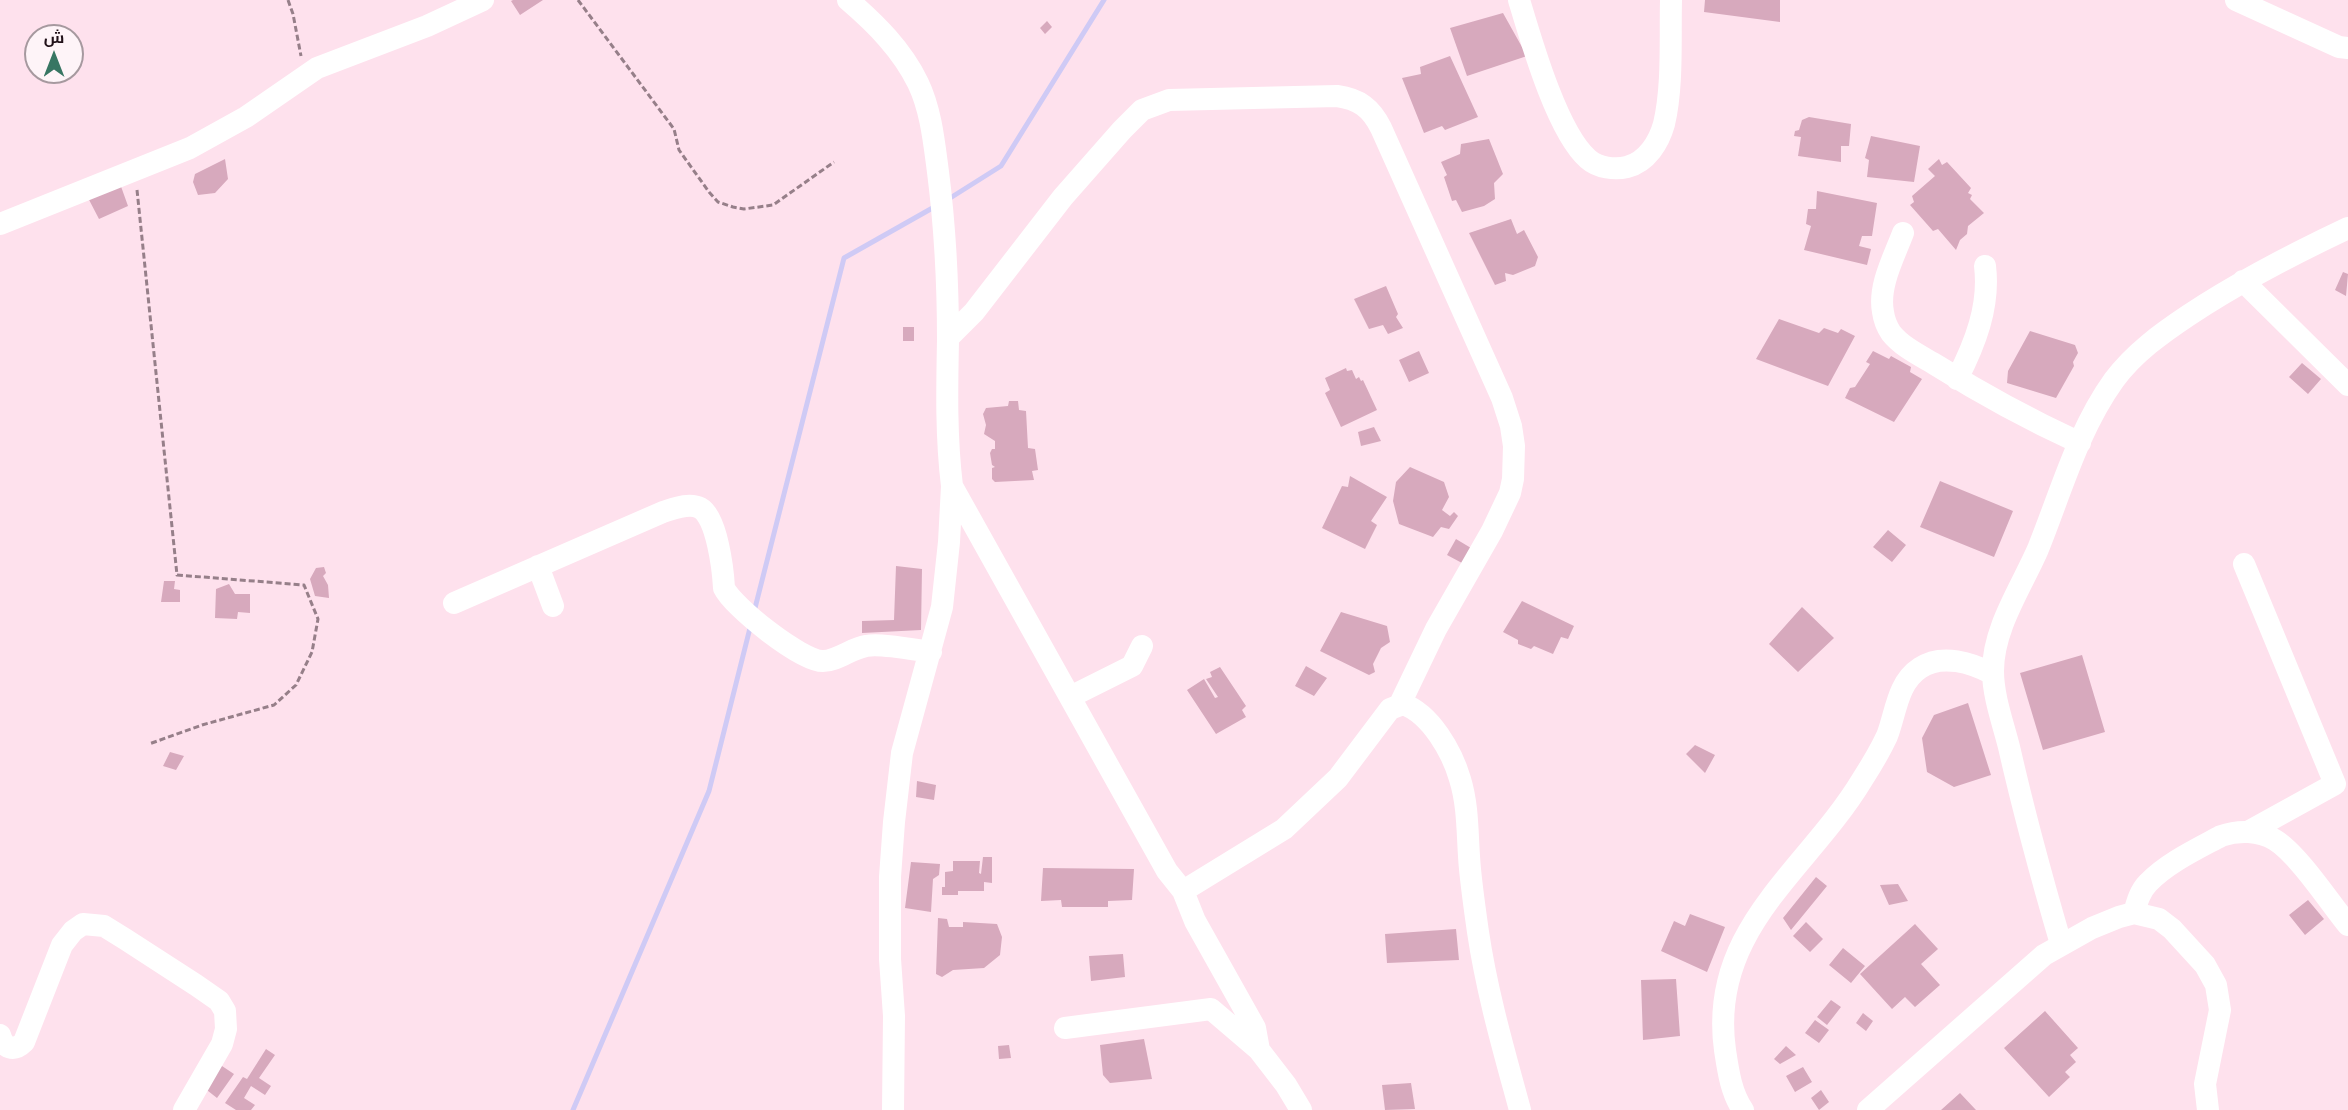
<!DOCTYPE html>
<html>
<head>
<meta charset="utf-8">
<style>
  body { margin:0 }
  #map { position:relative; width:2348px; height:1110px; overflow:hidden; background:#fee1ed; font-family:"Roboto Condensed",Cairo,sans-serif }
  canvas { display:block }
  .north { position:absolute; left:24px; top:24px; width:60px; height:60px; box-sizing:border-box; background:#fef4f8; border:2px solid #a6999f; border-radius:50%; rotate:0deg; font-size:16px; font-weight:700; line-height:24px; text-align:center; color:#211119 }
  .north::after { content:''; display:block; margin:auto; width:21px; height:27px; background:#387663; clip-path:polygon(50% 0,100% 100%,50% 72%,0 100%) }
</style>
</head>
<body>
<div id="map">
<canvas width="2348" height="1110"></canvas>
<div class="north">ش</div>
</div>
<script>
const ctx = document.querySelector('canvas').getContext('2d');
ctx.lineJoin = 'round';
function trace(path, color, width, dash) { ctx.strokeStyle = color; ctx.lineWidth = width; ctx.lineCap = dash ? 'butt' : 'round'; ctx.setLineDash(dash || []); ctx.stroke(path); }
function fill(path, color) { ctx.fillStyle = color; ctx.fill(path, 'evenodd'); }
trace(new Path2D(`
  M947,200L1001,166L1104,0
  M754,612L844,258L936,206
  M573,1110L709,791L751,624`), '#cfcaf5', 5);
fill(new Path2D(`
  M513,0H543L520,15L511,1Z
  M1705,0H1780V22L1704,12Z
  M1503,13L1527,56L1467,76L1450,28Z
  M1047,21L1052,27L1045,34L1040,28Z
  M1450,56L1478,117L1445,130L1442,126L1424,133L1402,78L1421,74L1420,67Z
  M1809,117L1851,124L1849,146H1841V162L1798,156L1801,137L1794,136L1795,131L1799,130L1802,120Z
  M1871,136L1920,146L1914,182L1867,177L1869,160L1865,158Z
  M1489,139L1503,174L1494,183L1495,199L1484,206L1462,212L1456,200L1452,201L1444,177L1447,175L1441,162L1460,154L1461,144Z
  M225,159L228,179L215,193L198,195L193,182L195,174Z
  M1939,159L1942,165L1947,162L1971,188L1968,193L1972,195L1970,199L1984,213L1968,226L1967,234L1960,240L1956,250L1938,229L1933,231L1910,205L1914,202L1912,196L1935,176L1928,169Z
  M118,178L128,206L99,219L86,194Z
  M1817,191L1877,203L1872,236H1862L1859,246L1871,249L1867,265L1804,250L1811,226L1806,224L1808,209H1816Z
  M1511,219L1517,234L1524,230L1538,257L1535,266L1513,275L1505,273L1506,281L1495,285L1469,233Z
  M2343,272L2348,274L2346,296L2335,290Z
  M1386,286L1398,314L1396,317L1403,328L1388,334L1383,325L1369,329L1354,299Z
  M1779,319L1819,333L1824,328L1838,333L1841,329L1855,336L1828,386L1756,359Z
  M903,327H914V341H903Z
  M2030,331L2075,345L2078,353L2073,362L2074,366L2056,398L2007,383L2008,371Z
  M1419,351L1429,373L1409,382L1399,360Z
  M1873,351L1889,359L1891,356L1911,367L1910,372L1922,379L1894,422L1845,398L1850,388L1855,387L1870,364L1866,362Z
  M2302,363L2321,379L2308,394L2289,377Z
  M1346,368L1347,371L1352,370L1356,379L1359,377L1361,381L1363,380L1377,410L1341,427L1325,393L1330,390L1325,378Z
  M1009,401H1018L1019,410L1026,411L1028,448L1035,449L1038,470L1032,471L1034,480L995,482L992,479V468L995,467L992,465L990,453L992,449H995V441L984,434L986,425L983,414L986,408L1008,406Z
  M1374,427L1381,441L1361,446L1358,432Z
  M1410,467L1444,482L1449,497L1442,510L1450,516L1454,512L1458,516L1449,529L1441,527L1433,537L1399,524L1393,501L1396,482Z
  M1350,476L1387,497L1371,521L1377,525L1365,549L1322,528L1342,486L1348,487Z
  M1940,481L2013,511L1994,557L1920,527Z
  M1888,530L1906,545L1892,562L1873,547Z
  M1456,539L1471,548L1462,563L1447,555Z
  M896,566L922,569L921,630L862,633V621L894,620Z
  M324,567L326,573L323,576L328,585L329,598L315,596L310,579L316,568Z
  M164,581H175L174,589L180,590V602H161Z
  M229,584L235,594H250V613L238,612L237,619L215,618L216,589Z
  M1522,601L1574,626L1568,639L1561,637L1553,654L1534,646L1531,649L1518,644V640L1503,632Z
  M1802,607L1834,638L1798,672L1769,644Z
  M1341,612L1387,626L1390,642L1381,648L1373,664L1375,672L1369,675L1320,651Z
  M2082,655L2105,732L2043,750L2020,673Z
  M1306,666L1327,678L1314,696L1295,686Z
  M1220,667L1246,706L1242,710L1246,717L1216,734L1187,690L1204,679L1215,698L1218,697L1206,679L1212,677L1210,672Z
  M1968,703L1991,775L1954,787L1927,772L1922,738L1934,715Z
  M1695,745L1715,755L1705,773L1686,754Z
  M170,752L184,756L176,770L163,766Z
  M917,781L936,785L934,800L916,797Z
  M983,857H992V883L984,882V891H958V895H942V887H945V872L953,871V861H980L979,873L981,874Z
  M911,862L940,864L939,875L933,879L931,912L905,908Z
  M1043,868L1134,869L1132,900L1108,901V907H1062L1061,900L1041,901Z
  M1816,877L1827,886L1791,930L1783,918Z
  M1898,884L1908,901L1889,905L1880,885Z
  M2308,900L2324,919L2305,935L2289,915Z
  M1690,914L1725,927L1707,972L1661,951L1674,921L1685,926Z
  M938,918L947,919L949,927H963V922L997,924L1002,937L1000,955L984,968L953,970L942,977L936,974Z
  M1806,922L1823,939L1810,952L1793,936Z
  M1915,924L1938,949L1921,964L1940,985L1915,1007L1905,997L1892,1009L1860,974Z
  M1456,929L1459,960L1387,963L1385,934Z
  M1843,948L1865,966L1851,983L1829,965Z
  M1123,954L1125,977L1091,981L1089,956Z
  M1676,979L1680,1036L1643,1040L1641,980Z
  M1831,1000L1841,1007L1827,1025L1817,1017Z
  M2045,1011L2078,1048L2070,1055L2076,1062L2065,1072L2070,1077L2049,1097L2004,1048Z
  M1863,1013L1873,1021L1866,1031L1856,1023Z
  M1815,1020L1829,1030L1819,1043L1805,1033Z
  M1144,1039L1152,1079L1110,1083L1103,1075L1100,1045Z
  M1009,1045L1011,1058L999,1059L998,1046Z
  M1786,1046L1796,1055L1780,1064L1774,1059Z
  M266,1049L275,1055L259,1078L271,1086L265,1095L251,1086L244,1098L255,1105L251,1110H236L225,1103L243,1077L247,1079Z
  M219,1064L234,1074L217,1098L203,1087Z
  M1803,1067L1812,1082L1795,1092L1786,1076Z
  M1411,1083L1415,1109L1385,1110L1382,1085Z
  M1821,1090L1829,1102L1819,1110L1811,1098Z
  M1960,1093L1976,1110H1941Z`), '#d7a9bd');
trace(new Path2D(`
  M288,0L293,14L301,56
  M578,0L674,129L679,150L709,192L718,202L733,207L744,209L773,205L834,162
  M137,190L177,575L304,585L318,619L312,652L296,685L274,705L202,725L149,744`), '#967f89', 3, [6, 3]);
trace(new Path2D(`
  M848,0C876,24 902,50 918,83C931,110 934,142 938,172C945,227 948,285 948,340C947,389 946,437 952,486L1167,871L1183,891L1284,829L1338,778L1390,709L1403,704C1431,714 1452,752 1460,779C1469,808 1467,839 1470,869C1472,890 1475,911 1478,932C1487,993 1504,1051 1520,1110
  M1519,0C1531,40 1557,132 1588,159C1598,168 1615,170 1627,167C1647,162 1659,142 1664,124C1673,86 1670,39 1671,0
  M2236,0L2339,47L2348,48
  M0,224L190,148L246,117L317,68L427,26L483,0
  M1903,233C1894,257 1878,286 1883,312C1884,319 1887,327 1891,333C1902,347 1921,356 1936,365C1982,394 2030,420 2080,443
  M2243,281L2348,385
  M948,338L974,312L1063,197L1122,130L1142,110L1169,100L1337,96C1359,99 1371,108 1381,128L1502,398L1511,426L1514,446L1513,479L1510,493L1492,531L1436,629L1400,704
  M1957,379C1975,344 1990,306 1985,266
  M2244,564L2335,784L2248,832
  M538,566L553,606
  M454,603L663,512C673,509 689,502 700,508C717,517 723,570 724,588C733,607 801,661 823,661C837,661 852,648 866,646C881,643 915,650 931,652
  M1070,697L1132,666L1142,646
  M1183,891L1195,921L1255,1028L1259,1050L1286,1085L1301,1110
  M2134,913C2137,902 2140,891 2148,883C2167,863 2197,849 2221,836C2238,830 2259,830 2275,840C2298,854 2330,903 2348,925
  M2061,944C2042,879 2024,813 2009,747C2003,723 1993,696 1993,671C1993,628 2021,588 2038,549C2061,492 2078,430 2114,380C2134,353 2162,333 2189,315C2240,281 2293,254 2348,228
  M1065,1028L1211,1009L1259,1050
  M0,1035C4,1049 14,1052 24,1042L62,945L73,931L83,924L104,926L125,939L196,985L219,1001L225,1011L226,1029L222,1044L184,1110
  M893,1110L894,1016L890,959V877L894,822L902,753L942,607L949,542L952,486
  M1743,1110C1731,1093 1728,1070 1725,1050C1708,929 1807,871 1862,780C1871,766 1880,751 1887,736C1896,713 1897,683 1920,668C1942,653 1972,663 1993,674
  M1868,1110L2044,955L2092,928L2119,917L2134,913L2159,919L2172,929L2205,965L2216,985L2220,1010L2205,1084L2208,1110`), '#fff', 22);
</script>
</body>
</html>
